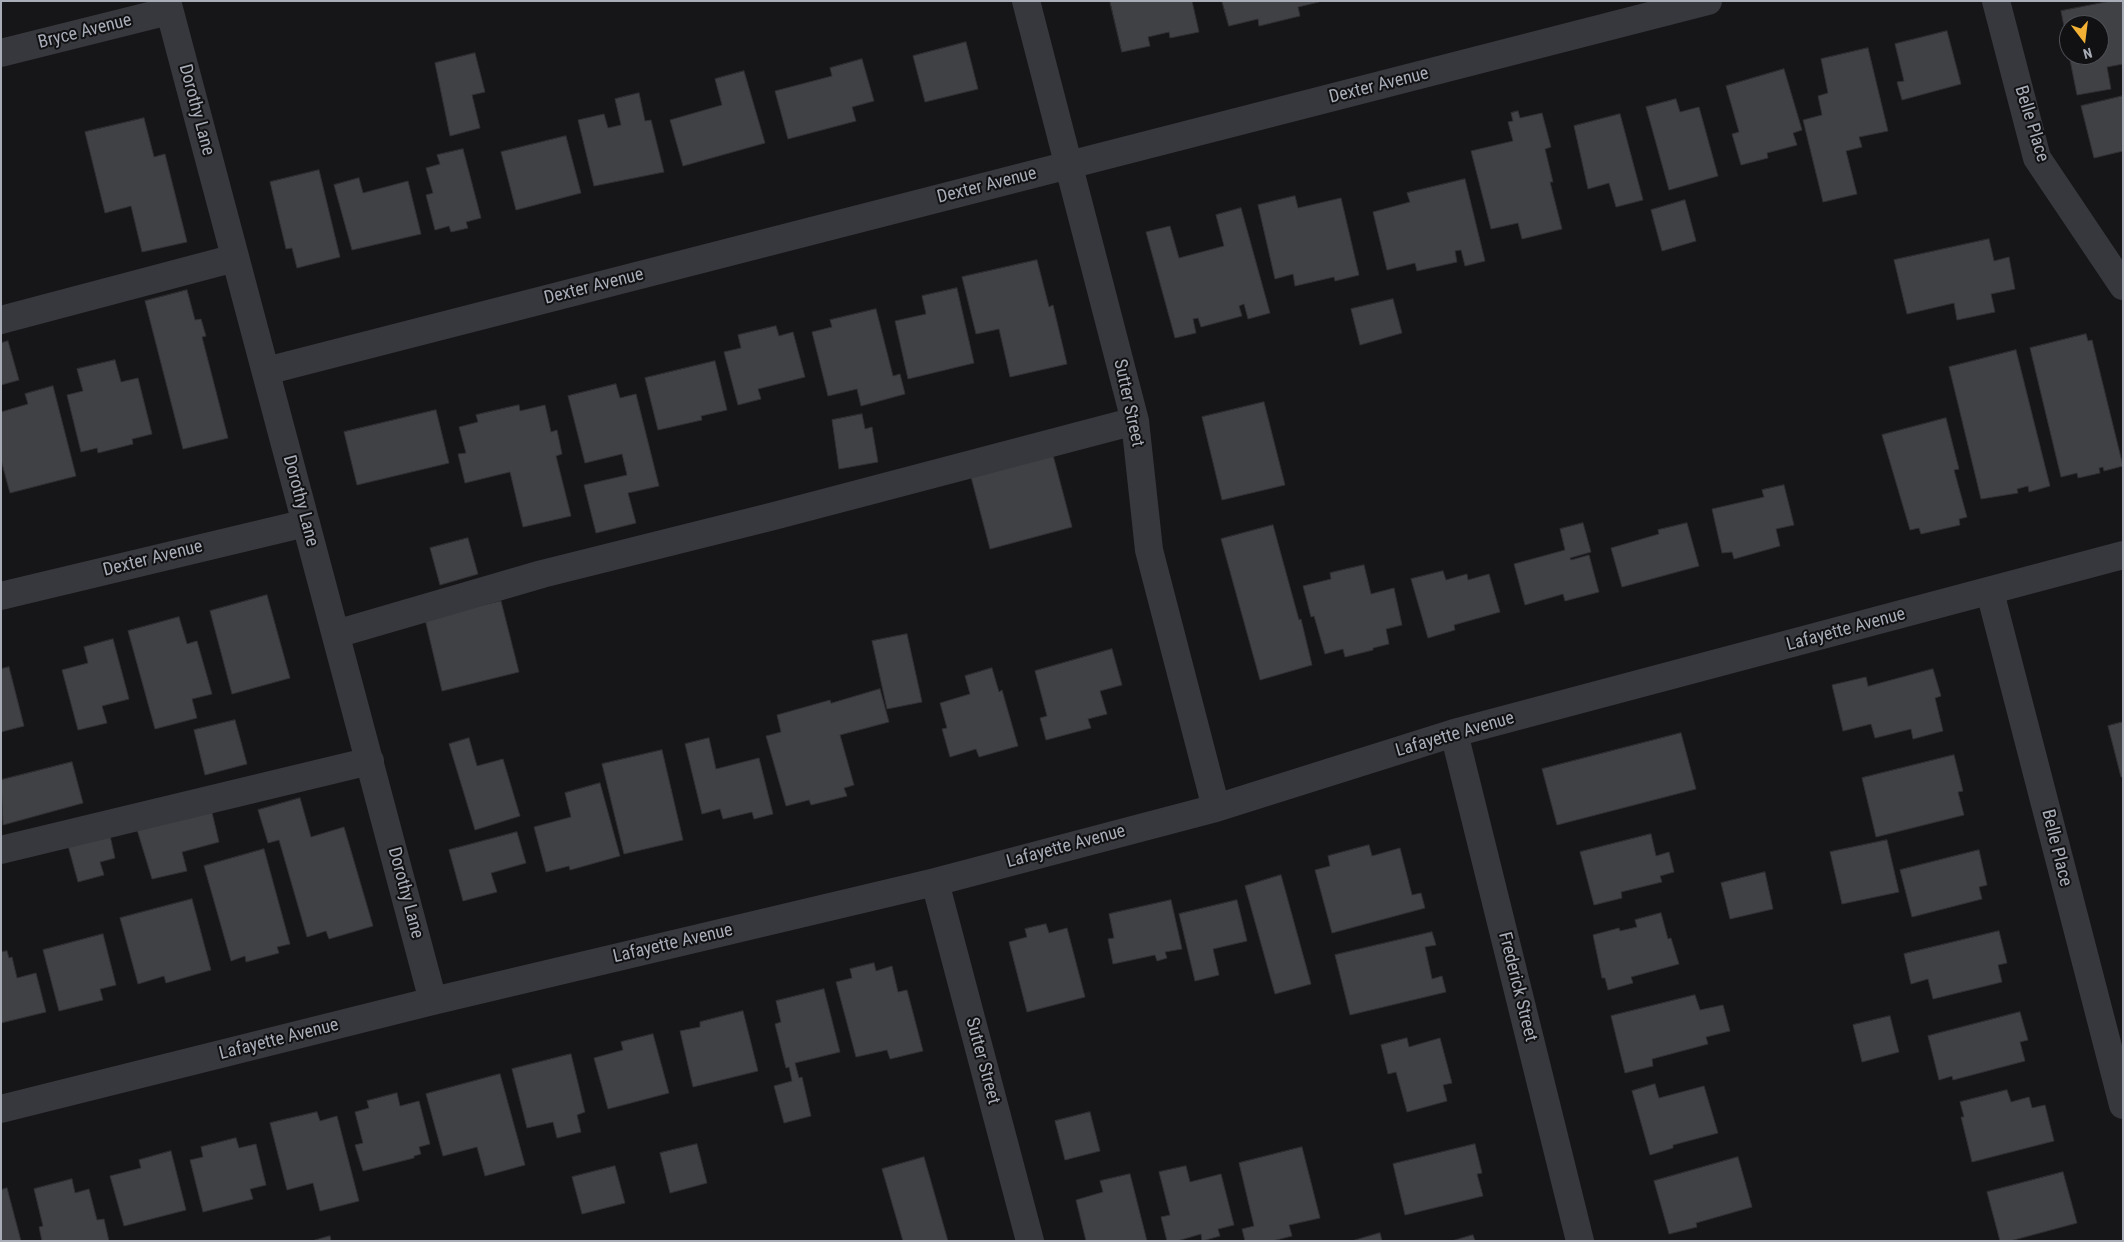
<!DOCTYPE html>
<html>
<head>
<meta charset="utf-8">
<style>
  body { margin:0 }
  #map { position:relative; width:2124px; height:1242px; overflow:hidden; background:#161618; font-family:"Roboto Condensed",sans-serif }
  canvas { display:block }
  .frame { position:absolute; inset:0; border:2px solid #a8adb8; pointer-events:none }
  .north { position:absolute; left:2059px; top:15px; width:50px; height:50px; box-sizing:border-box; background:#111113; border:1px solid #4d4f55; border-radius:50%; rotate:165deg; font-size:14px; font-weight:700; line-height:20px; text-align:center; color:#a8adb8 }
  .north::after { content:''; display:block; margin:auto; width:18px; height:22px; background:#f2b134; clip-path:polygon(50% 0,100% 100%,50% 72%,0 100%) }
</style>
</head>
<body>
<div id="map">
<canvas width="2124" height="1242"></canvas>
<div class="frame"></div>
<div class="north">N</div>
</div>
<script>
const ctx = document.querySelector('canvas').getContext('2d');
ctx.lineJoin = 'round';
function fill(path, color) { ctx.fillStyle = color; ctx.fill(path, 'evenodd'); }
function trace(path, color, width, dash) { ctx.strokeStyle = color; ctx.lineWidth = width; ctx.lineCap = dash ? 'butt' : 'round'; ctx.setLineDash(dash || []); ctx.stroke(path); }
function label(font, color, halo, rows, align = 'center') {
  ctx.font = font + ' "Roboto Condensed",sans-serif'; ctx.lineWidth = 4; ctx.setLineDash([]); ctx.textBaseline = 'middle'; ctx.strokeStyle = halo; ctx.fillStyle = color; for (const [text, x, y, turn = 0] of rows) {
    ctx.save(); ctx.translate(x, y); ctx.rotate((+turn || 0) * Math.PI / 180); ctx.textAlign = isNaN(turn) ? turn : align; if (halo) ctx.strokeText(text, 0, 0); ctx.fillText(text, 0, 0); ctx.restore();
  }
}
const building = new Path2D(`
  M1110,1H1192L1199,32L1170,38L1169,32L1148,37L1150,46L1122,52Z
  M1222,1H1319V2L1298,7L1300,16L1259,26L1258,19L1229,26Z
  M2111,1H2123V64L2107,67L2111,89L2077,95L2069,55H2099V25H2069V53L2061,11Z
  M1947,31L1961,84L1902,100L1897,82L1904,81L1895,44Z
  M966,42L978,89L925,102L913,56Z
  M1868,48L1888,131L1859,137L1862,147L1846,151L1857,194L1823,202L1803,120L1822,115L1818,96L1828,93L1821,59Z
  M475,53L485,92L472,95L480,128L450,136L435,63Z
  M862,59L874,101L852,107L856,121L788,139L775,91L832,76L830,68Z
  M1784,69L1802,130L1793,133L1797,145L1767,153L1768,158L1741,165L1732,134L1739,132L1726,86Z
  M744,71L765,143L683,166L670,120L722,105L715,79Z
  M639,93L645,121L651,120L664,172L594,186L578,120L604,114L608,128L621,125L615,99Z
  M2123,96V151L2094,158L2081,106Z
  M1676,99L1680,112L1699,107L1718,176L1669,190L1646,107Z
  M1518,111L1520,118L1542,113L1551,147L1545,149L1553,182H1550L1562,229L1522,239L1518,223L1491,229L1471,151L1513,141L1508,122L1513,121L1511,113Z
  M1620,114L1643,200L1616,207L1609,183L1588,189L1574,126Z
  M144,118L154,157L165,154L187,242L142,252L131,206L105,213L85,132Z
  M566,136L581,193L516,210L501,152Z
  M463,149L481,218L466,222L468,228L451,232L449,226L435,230L426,195L433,193L426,168L440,164L437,155Z
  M319,170L340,257L297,268L292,248L286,249L270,182Z
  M359,178L363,193L408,181L421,234L352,250L334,185Z
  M1465,179L1485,261L1465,266L1461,250L1455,251L1457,262L1417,271L1415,263L1387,270L1373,212L1410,202L1407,193Z
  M1295,196L1298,208L1341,198L1359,275L1335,281L1334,277L1295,286L1293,274L1275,279L1258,205Z
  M1685,200L1696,241L1662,251L1651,210Z
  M1241,208L1270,313L1248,319L1244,304L1239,306L1242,316L1201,327L1198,318L1193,319L1196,333L1175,338L1146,232L1170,226L1179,258L1224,246L1216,215Z
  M1989,239L1994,261L2009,257L2015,289L1991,294L1995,312L1957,320L1954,303L1907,314L1894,260Z
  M1037,260L1049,307L1053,305L1067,364L1010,377L999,329L976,334L962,277Z
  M957,288L974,363L908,379L895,321L926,314L922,296Z
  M187,290L195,320L201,319L206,336L202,337L228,438L183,449L145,301Z
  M1393,299L1402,333L1360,345L1351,309Z
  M876,309L893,376L900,374L905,394L861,406L857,389L828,396L812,332L832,327L830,320Z
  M776,326L779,336L793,332L805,377L758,389L761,399L738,405L724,352L741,348L738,335Z
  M2086,334L2088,341L2092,340L2123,466L2104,471L2103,467L2099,468L2100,473L2078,478L2077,473L2061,477L2030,348Z
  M8,341L19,380L1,385V343Z
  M2016,350L2050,486L2029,492L2028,486L2017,489L2018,493L1981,499L1949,367Z
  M115,360L121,382L138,378L152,434L132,439L133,444L98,453L97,448L81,452L67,395L83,391L77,369Z
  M715,361L727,410L701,416L702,420L658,430L645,378Z
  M616,384L620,398L636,394L659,486L628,493L636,523L596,533L584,485L627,475L622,454L585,463L568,396Z
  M53,386L76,476L10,493L1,460V412L28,404L25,394Z
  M1264,402L1285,485L1222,500L1202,417Z
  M519,405L520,411L545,405L551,432L557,430L562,454L556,456L571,516L523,527L510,472L465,483L458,454L466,453L459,427L478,422L476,415Z
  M436,410L449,463L357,485L344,432Z
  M862,414L865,429L872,427L878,462L839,469L832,420Z
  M1946,418L1959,469L1954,470L1967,517L1959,519L1960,525L1921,534L1919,528L1910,530L1882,435Z
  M1053,455L1072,527L990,549L971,477Z
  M1784,485L1794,525L1776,529L1780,546L1734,559L1732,552L1722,553L1712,509L1764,497L1762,490Z
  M1583,523L1591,552L1570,558L1571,560L1589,555L1599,592L1565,601L1563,594L1525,605L1514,564L1565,550L1560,529Z
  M1687,523L1699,566L1622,587L1611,548L1659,534L1658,530Z
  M1273,525L1299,620L1301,619L1312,665L1260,680L1221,539Z
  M468,538L478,574L440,585L430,548Z
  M1364,565L1371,594L1394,588L1402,625L1386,629L1389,644L1373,648V650L1345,657L1343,649L1325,654L1314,616L1311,617L1303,586L1331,579L1330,573Z
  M1443,571L1446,580L1467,574L1468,580L1489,574L1500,612L1454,625L1455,630L1428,638L1411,579Z
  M267,595L290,678L232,694L210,611Z
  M501,601L519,672L442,691L425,619Z
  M179,617L187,644L197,641L212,694L192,699L197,718L155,729L128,631Z
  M907,634L922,702L887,709L872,641Z
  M113,639L129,699L102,706L107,723L78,730L62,670L88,663L84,647Z
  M1112,649L1122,685L1100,691L1107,714L1088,719L1091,728L1046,740L1040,718L1047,716L1035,671Z
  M9,667L24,726L1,732V669Z
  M992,668L999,692L1002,690L1018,746L979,757L976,749L950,757L942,729L947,728L940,703L970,694L965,676Z
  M1933,669L1941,696L1935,698L1943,731L1913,739L1911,729L1875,738L1871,724L1843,731L1832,685L1866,677L1868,686Z
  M880,689L889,722L840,735L854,785L844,788L847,796L811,805L809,800L786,806L766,736L781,732L777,715L830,700L831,703Z
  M235,720L247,764L205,775L194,730Z
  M2123,722V777H2121L2108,726Z
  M1681,733L1696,789L1557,825L1542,769Z
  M469,738L477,766L503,759L520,816L475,830L449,744Z
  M709,738L716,769L759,758L773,814L754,819L752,812L723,819L720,809L702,814L685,744Z
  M662,750L683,840L624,854L602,764Z
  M1954,755L1963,791L1958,792L1964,815L1876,837L1862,778Z
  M72,762L83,803L3,825L1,780Z
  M600,783L620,856L570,870L569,866L546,872L534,827L571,817L565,793Z
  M300,798L311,837L344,827L373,926L329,939L326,931L307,937L279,840L268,843L258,810Z
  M210,804L219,842L182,852L187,871L152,879L135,823Z
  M109,831L115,858L100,862L104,875L78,882L67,842Z
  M517,832L526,863L491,873L497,892L463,901L449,850Z
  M1651,834L1656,856L1669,852L1674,872L1660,876L1662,882L1621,892L1622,898L1594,905L1580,852Z
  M1887,840L1899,892L1842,904L1830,852Z
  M1369,845L1372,856L1400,848L1412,895L1421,893L1425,908L1332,933L1315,870L1330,866L1328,856Z
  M264,849L290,944L277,947L279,953L246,962L245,956L231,961L204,866Z
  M1979,850L1987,885L1979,887L1982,899L1912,917L1900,870Z
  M1765,872L1773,909L1730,919L1721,883Z
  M1281,875L1311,984L1275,994L1245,886Z
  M192,899L211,970L166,983L164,976L138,984L120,918Z
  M1171,900L1182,949L1165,952L1167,958L1157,961L1155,955L1113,964L1108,939L1114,938L1109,914Z
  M1237,900L1247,941L1213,949L1219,975L1195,981L1179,914Z
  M1661,913L1668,939L1671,938L1679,964L1631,977L1633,983L1608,990L1605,978H1602L1593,935L1619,928L1620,931L1637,927L1635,920Z
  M1046,924L1049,933L1067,928L1085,997L1027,1012L1009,942L1027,937L1025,929Z
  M1999,931L2007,963L1998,965L2002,982L1933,999L1928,979L1911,984L1904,954Z
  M1432,932L1436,945L1425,947L1432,979L1442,976L1446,992L1350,1015L1335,955Z
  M103,934L116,985L100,989L103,1000L59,1011L43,950Z
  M7,951L9,958L12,957L17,978L36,973L46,1012L1,1023V952Z
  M874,963L876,971L892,966L898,992L907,990L923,1051L890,1059L887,1050L856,1057L836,982L852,978L850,969Z
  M824,989L840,1052L795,1063L799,1078L802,1077L811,1116L784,1123L774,1086L792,1081L789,1067L786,1068L775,1024L781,1022L776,1001Z
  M1695,995L1700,1010L1723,1005L1730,1031L1706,1037L1708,1044L1652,1059L1653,1066L1625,1073L1611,1016Z
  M743,1011L758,1071L693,1087L680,1031L700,1027V1022Z
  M2020,1012L2028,1040L2020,1042L2025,1061L1953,1080L1952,1076L1939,1080L1928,1036Z
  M1890,1016L1899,1052L1862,1062L1853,1025Z
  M653,1034L669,1093L608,1109L594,1058L623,1050L621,1042Z
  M1407,1038L1409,1047L1440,1038L1452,1083L1443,1085L1447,1101L1407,1112L1396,1072L1388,1074L1381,1045Z
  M571,1054L585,1112L577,1115L581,1132L557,1138L553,1122L527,1128L512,1069Z
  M500,1074L525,1165L485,1176L477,1147L443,1156L426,1094Z
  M1655,1084L1659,1098L1704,1086L1718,1133L1673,1145V1148L1650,1155L1632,1091Z
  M2007,1090L2011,1102L2029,1097L2032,1108L2045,1105L2054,1141L1972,1162L1961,1117H1964L1960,1102Z
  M397,1093L400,1106L419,1101L430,1144L419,1147L421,1154L414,1156V1158L363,1171L355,1145L363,1143L355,1112L369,1108L367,1101Z
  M317,1112L320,1121L337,1116L359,1201L320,1211L313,1183L287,1190L270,1123Z
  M1090,1112L1100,1151L1065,1160L1055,1121Z
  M236,1138L239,1148L256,1144L266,1185L250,1189L253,1199L203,1212L190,1160L203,1157L201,1147Z
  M697,1144L707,1183L670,1193L660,1153Z
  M1475,1144L1482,1173L1477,1174L1483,1196L1405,1215L1393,1164Z
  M1302,1147L1320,1218L1289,1225L1292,1236L1272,1241H1245L1242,1229L1254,1226L1239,1163Z
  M171,1151L186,1210L124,1226L110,1176L141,1168L139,1160Z
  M924,1157L948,1241H903L882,1169Z
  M1738,1157L1752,1207L1696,1223L1697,1227L1669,1234L1654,1181Z
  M615,1166L625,1203L582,1214L572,1177Z
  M1186,1166L1190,1182L1221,1174L1234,1225L1218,1229L1220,1236L1202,1241L1201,1234L1177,1241H1167L1161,1217L1170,1215L1159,1172Z
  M2063,1172L2077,1223L2010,1241H2000L1987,1192Z
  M1130,1174L1147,1241H1086L1076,1200L1103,1192L1100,1181Z
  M72,1179L75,1193L89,1189L97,1220L104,1219L109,1241H42L39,1227L43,1226L34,1189Z
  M7,1188L21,1241H1V1190Z
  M1380,1233L1382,1241H1352Z
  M1473,1235L1475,1241H1452Z
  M330,1236L331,1241H312Z`);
fill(building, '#404145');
trace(building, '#303034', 1);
trace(new Path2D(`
  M167,1L433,1001
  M1026,1L1135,421L1149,550L1216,808
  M1996,1L2037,158L2123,286
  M1,53L169,11
  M1,320L235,258
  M266,371L1708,1
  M1990,592L2123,1105
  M1,596L306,523
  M336,634L542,574L774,516L1135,421
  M1454,733L1580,1241
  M1,850L370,761
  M935,882L1030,1241
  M1,1109L433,1001L935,882L1216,808L1454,733L2123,555`), '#37383d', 28);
label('18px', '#a8adb8', '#111113', [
  ["Bryce Avenue",85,32,-14],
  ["Dexter Avenue",1379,86,-14],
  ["Dorothy Lane",196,110,75],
  ["Belle Place",2031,124,73],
  ["Dexter Avenue",987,186,-14],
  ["Dexter Avenue",594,287,-14],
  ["Sutter Street",1128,403,78],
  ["Dorothy Lane",300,501,75],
  ["Dexter Avenue",153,559,-14],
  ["Lafayette Avenue",1846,630,-15],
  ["Lafayette Avenue",1455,735,-16],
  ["Lafayette Avenue",1066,847,-15],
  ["Belle Place",2056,848,76],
  ["Dorothy Lane",405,893,75],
  ["Lafayette Avenue",673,944,-13],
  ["Frederick Street",1517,987,76],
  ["Lafayette Avenue",279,1040,-14],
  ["Sutter Street",982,1061,75]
]);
</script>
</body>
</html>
